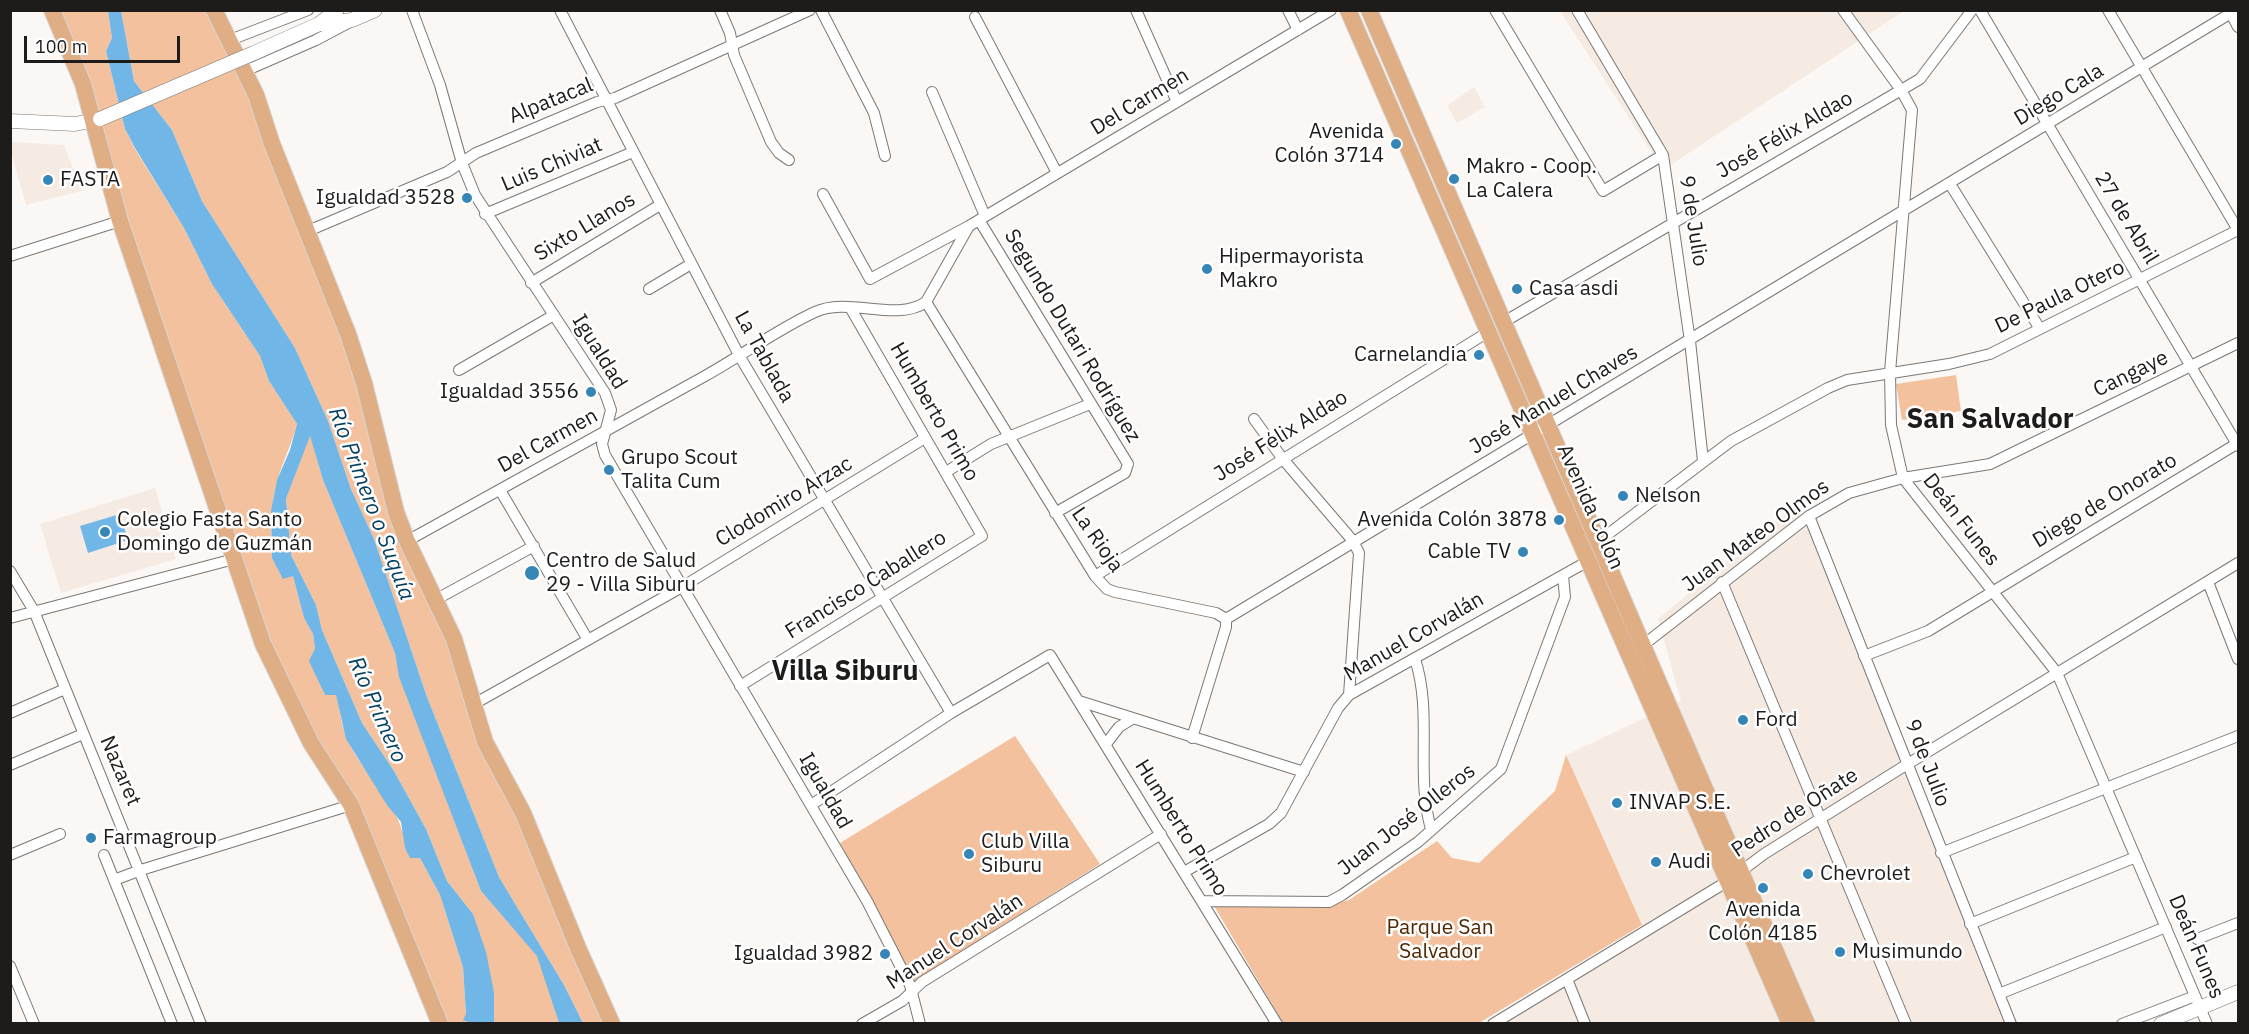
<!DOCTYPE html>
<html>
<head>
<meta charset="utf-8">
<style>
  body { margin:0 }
  #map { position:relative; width:2249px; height:1034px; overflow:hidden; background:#fbf7f4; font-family:"IBM Plex Sans",sans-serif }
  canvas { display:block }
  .frame { position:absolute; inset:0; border:12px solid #1e1c1b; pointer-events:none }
  .scale { position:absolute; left:24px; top:36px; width:156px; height:27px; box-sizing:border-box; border:3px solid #1e1c1b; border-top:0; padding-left:8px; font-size:18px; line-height:21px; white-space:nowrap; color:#1e1c1b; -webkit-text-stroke:4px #fff; paint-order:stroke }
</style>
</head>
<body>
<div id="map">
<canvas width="2249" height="1034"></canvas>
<div class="frame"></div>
<div class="scale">100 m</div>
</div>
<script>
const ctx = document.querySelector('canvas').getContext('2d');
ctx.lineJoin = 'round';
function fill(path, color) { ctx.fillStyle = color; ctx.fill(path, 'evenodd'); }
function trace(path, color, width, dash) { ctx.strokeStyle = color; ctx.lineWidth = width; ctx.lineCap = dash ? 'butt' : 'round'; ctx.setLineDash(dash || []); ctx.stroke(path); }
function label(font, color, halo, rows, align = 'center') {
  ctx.font = font + ' "IBM Plex Sans",sans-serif'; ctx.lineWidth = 5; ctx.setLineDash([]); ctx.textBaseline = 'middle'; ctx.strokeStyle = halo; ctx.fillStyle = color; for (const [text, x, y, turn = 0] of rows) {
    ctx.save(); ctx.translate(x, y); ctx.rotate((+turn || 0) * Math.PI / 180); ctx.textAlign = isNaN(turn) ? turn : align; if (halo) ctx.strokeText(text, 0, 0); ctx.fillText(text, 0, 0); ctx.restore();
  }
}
fill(new Path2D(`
  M1560,11H1904L1663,170Z
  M1474,87L1485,107L1457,123L1447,106Z
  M11,142L64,145L82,191L26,205L11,152Z
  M155,488L176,559L61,593L40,524Z
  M1800,501L2011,1023L1505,1024L1644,935L1566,755L1681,701L1658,619Z`), '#f6ebe3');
fill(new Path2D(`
  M52,11H108L112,38L106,51L125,129L135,149L184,228L212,284L260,356L269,381L297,424C292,444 282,462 277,482C270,507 271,532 272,558L293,576L304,618L313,634L315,648L310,661L325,695L336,694C340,709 341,726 347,739C362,774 405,810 405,848L420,858L440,895L463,967L466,1014L471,1023H440L356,817L293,710Z
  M121,11H214L256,95L474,704L612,1023H583L564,985L499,877L427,697L374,539L351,489L328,421L295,348L202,201L172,130L134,81Z
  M1956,375L1961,411L1902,420L1896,384Z
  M310,435L323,480L395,653L400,677L481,891L538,956L559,1023H494V992L473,914L447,881L426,829L394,771L362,723L322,630L316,605L291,555L286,499Z
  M1015,736L1100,864L914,981L840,843Z
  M1566,755L1642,925L1479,1023H1283L1213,904L1317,908L1349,900L1437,841L1452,858L1479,863L1555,791Z`), '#f3c19d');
fill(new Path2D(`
  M108,11H121L134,81L172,130L202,201L295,348L328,421L351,489L374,539L427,697L499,877L564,985L583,1023H559L537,956L481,891L399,677L395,653L323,480L310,436L286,499L291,555L316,605L322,630L362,723L394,771L426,829L447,881L473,914L486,952L494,992V1023H471L463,1020L466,1014L463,967L440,895L420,858H410L405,848L401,822L387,805L346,739L336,695H325L309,661L315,648L313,634L304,618L293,576L283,579L272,558L271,511L277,480L290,450L297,424L269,381L260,356L212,284L184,228L135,148L125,129L106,51L112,38Z
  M120,514L128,540L88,553L80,526Z`), '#70b7e8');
const street = new Path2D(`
  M412,10L440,85L462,163L475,195L605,393L611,410L602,444L605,455L867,901L910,985L920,1024
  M560,10L740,357L951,713
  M720,10L730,33L734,55L771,142L779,153L789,160
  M821,10L874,113L885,156
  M1136,10L1177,102
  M1288,10L1298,30
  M1495,10L1603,191L1663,155
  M1577,10L1663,155L1690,341L1703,461
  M1843,10L1901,90L1912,110L1890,372L1891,425L1903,478L2057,673L2207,1024
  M1980,10L2238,446
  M2229,10L2238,27
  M975,17L1057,173
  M230,40L308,10
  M245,71L316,40L348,23
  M932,92L985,216
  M1950,184L2040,329
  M823,194L870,279L969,226L1331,10
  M485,214L633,152
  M979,220L1128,464L1125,473L1055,513
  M308,231L447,172L476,153L597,102L615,98L810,10
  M10,256L120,221
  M531,283L660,205
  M649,289L691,264
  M926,302L1095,576L1107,589L1115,592L1216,613L1226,619V627L1192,738
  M1502,323L1920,79L1972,10
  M459,370L554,315
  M1254,419L1282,458L1353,541L1359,553L1349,695
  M946,472L991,444L1090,404
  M500,490L588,640
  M1809,516L2011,1024
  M407,541C506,486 606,431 705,376C741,356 778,329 815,312C849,296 895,323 926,302L969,226
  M1599,541L1731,441L1828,388L1847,380L1949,364L1990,354L2238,230L2108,10
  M10,571L34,611L201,1024
  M1095,576L1488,332
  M1722,582L1906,1024
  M2208,582L2238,659
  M435,600L534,546
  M10,618L234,559
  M1226,619L2236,10
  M1642,646L1809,516L1849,493L1903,478L1990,464L2238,343
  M1864,656L1928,631L2238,443
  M1415,659C1433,714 1415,774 1431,829
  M740,686L982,536L851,309
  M1079,701L1304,772
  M474,704L682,587L925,438
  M10,713L65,689
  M1106,744L1119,727L1132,719
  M10,765L83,734
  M811,805L951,713L1050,655L1277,1024
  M1941,853L2238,736
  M10,855L60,834
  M104,855L172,1024
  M1184,872L1269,824L1281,813L1338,708L1349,695L1590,560
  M114,880L141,870L351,805
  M1204,901L1329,902L1342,895L1418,842L1501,769L1565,597L1563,576
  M1970,924L2136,857
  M2197,939L2238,923
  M10,966L34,1024
  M1567,979L1585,1024
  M1999,994L2166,927
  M862,1024L902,1001L922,982L1161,834
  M1493,1024L1728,881L1764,854L1906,765L2238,563
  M2122,1024L2195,996`);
const secondary = new Path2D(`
  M321,24L352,20L375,10
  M254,53L319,24L337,10
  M10,121L75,124L100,119
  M2161,1024L2238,992`);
const primary = new Path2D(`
  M52,10L83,84L120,221L263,644L311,743L351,805L440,1024
  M214,10L256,95L272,144L348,334L364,383L396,512L407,541L454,639L485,742L523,813L578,948L612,1024
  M1348,10L1790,1024
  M1369,10C1512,349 1661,686 1807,1024`);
trace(street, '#7b7875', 12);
trace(secondary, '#7b7875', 15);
trace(primary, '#d6d6d6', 18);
trace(street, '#fff', 10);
trace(secondary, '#fff', 14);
trace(primary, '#dfae85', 16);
const secondaryBridge = new Path2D(`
  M100,119L254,53`);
trace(secondaryBridge, '#7b7875', 15, []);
trace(secondaryBridge, '#fff', 14);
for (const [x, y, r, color] of [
  [1396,144,6,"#3585b6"],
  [1454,179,6,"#3585b6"],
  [48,180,6,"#3585b6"],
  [467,198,6,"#3585b6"],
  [1207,269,6,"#3585b6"],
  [1517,289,6,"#3585b6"],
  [1479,355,6,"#3585b6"],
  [591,392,6,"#3585b6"],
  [609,470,6,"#3585b6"],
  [1623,496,6,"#3585b6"],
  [1559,520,6,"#3585b6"],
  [105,532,6,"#3585b6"],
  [1523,552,6,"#3585b6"],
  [532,573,8,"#3585b6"],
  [1743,720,6,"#3585b6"],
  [1617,803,6,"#3585b6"],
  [91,838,6,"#3585b6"],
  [969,854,6,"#3585b6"],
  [1656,862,6,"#3585b6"],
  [1808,874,6,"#3585b6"],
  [1763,888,6,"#3585b6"],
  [1840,952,6,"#3585b6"],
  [885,954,6,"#3585b6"]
]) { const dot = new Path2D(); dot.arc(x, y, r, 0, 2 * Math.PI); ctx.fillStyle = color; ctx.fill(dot); trace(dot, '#fff', 2); }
label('21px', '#1e1c1b', '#fff', [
  ["Diego Cala",2059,95,-31],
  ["Alpatacal",551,101,-22],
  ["Del Carmen",1140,102,-31],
  ["José Félix Aldao",1785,135,-30],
  ["Luis Chiviat",552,165,-23],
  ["27 de Abril",2126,218,59],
  ["9 de Julio",1693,221,81],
  ["Sixto Llanos",585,227,-31],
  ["De Paula Otero",2060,297,-26],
  ["Segundo Dutari Rodríguez",1072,336,59],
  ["Igualdad",599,352,58],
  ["La Tablada",764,357,61],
  ["Cangaye",2131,374,-26],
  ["José Manuel Chaves",1554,400,-31],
  ["Humberto Primo",934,412,60],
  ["José Félix Aldao",1281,436,-32],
  ["Del Carmen",548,441,-29],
  ["Diego de Onorato",2105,501,-31],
  ["Clodomiro Arzac",784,502,-31],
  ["Avenida Colón",1590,507,66],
  ["Deán Funes",1961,520,52],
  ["Juan Mateo Olmos",1756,536,-36],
  ["La Rioja",1097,540,55],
  ["Francisco Caballero",866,585,-32],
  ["Manuel Corvalán",1414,637,-30],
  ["9 de Julio",1927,763,69],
  ["Nazaret",120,771,67],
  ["Igualdad",825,791,60],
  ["Pedro de Oñate",1795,813,-33],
  ["Juan José Olleros",1407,820,-38],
  ["Humberto Primo",1181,828,58],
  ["Manuel Corvalán",955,942,-33],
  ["Deán Funes",2196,947,67]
]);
label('21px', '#1e1c1b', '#fff', [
  ["Avenida",1384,132,"right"],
  ["Colón 3714",1384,156,"right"],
  ["Makro - Coop.",1466,167],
  ["La Calera",1466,191],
  ["FASTA",60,180],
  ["Igualdad 3528",455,198,"right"],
  ["Hipermayorista",1219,257],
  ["Makro",1219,281],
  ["Casa asdi",1529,289],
  ["Carnelandia",1467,355,"right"],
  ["Igualdad 3556",579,392,"right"],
  ["Grupo Scout",621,458],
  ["Talita Cum",621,482],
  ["Nelson",1635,496],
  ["Colegio Fasta Santo",117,520],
  ["Domingo de Guzmán",117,544],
  ["Avenida Colón 3878",1547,520,"right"],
  ["Cable TV",1511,552,"right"],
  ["Centro de Salud",546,561],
  ["29 - Villa Siburu",546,585],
  ["Ford",1755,720],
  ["INVAP S.E.",1629,803],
  ["Farmagroup",103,838],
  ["Club Villa",981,842],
  ["Siburu",981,866],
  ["Audi",1668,862],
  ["Chevrolet",1820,874],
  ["Avenida",1763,910,"center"],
  ["Colón 4185",1763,934,"center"],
  ["Musimundo",1852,952],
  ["Igualdad 3982",873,954,"right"]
], 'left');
label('21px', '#512801', '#fff', [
  ["Parque San",1440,928],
  ["Salvador",1440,952]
]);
label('italic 22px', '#033f5f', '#fff', [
  ["Río Primero o Suquía",371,504,69],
  ["Río Primero",377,710,66]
]);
label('bold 27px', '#1e1c1b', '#fff', [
  ["San Salvador",1990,420],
  ["Villa Siburu",845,672]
]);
</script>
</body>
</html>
